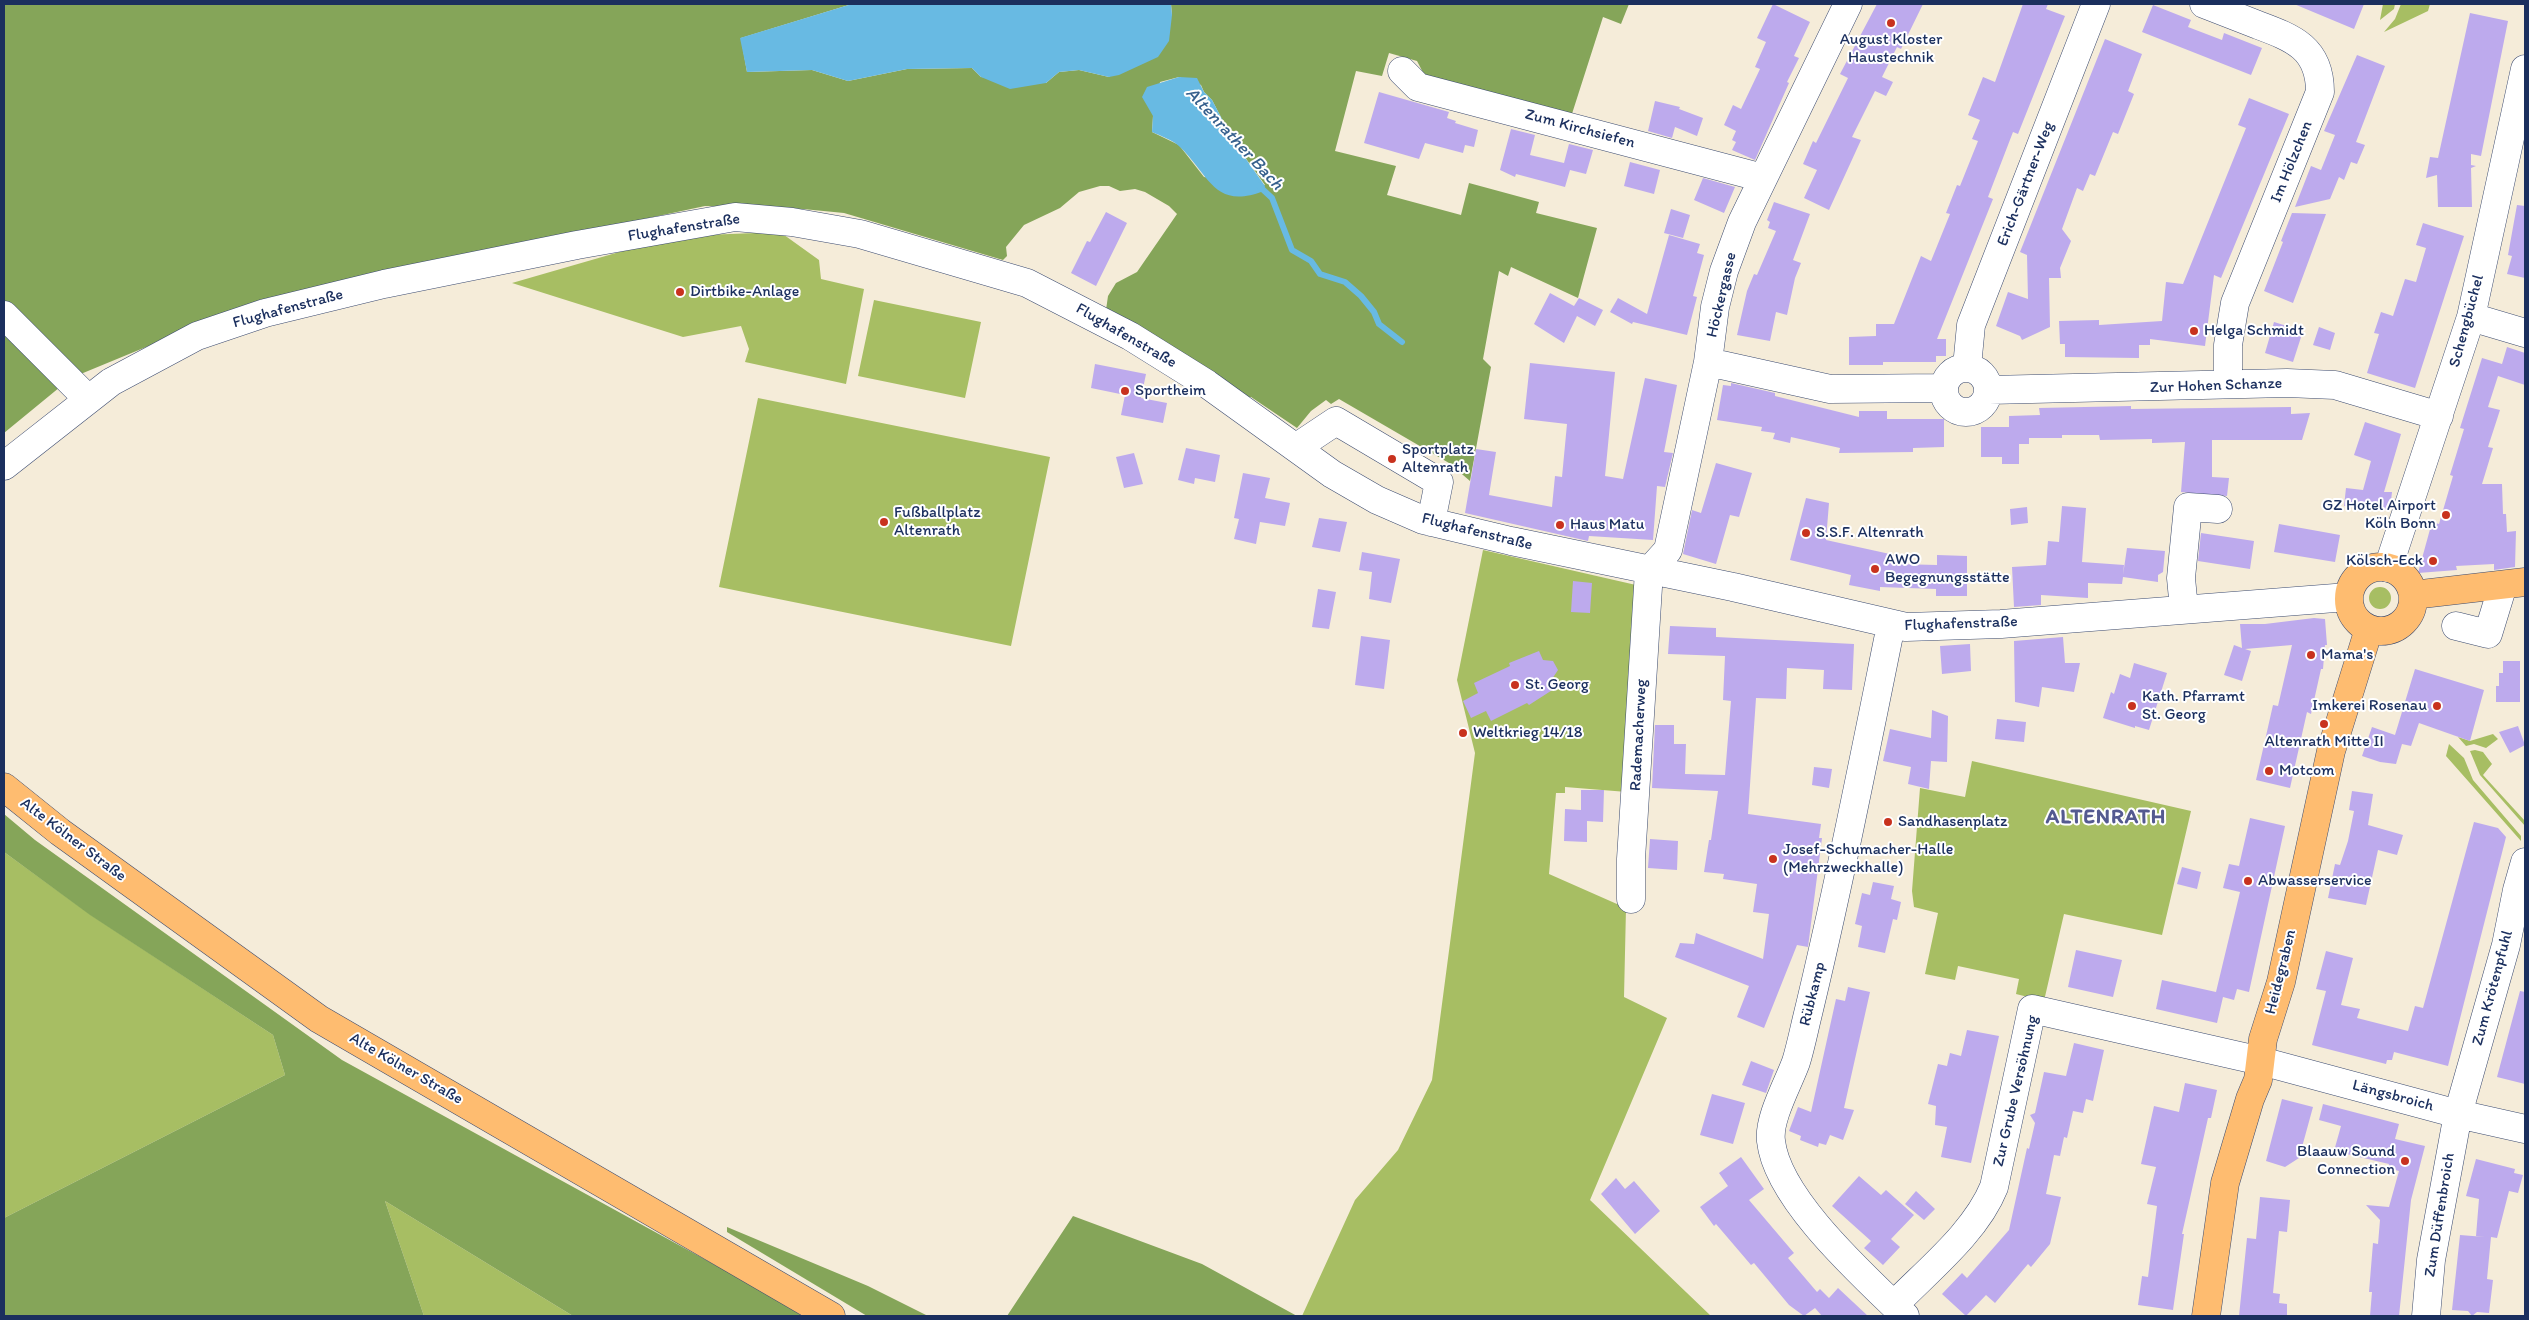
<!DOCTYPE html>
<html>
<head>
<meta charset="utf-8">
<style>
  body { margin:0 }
  #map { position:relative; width:2529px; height:1320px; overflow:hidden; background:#f5ecd9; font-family:Itim,sans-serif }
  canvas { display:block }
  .frame { position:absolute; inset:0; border:5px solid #1b2f5e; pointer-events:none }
</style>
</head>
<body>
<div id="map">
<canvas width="2529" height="1320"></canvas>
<div class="frame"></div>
</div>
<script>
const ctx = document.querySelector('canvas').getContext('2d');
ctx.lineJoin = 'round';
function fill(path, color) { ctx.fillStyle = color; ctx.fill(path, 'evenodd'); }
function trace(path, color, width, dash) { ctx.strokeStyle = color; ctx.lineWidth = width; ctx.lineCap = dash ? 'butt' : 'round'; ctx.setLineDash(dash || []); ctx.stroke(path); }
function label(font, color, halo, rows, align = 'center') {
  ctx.font = font + ' Itim,sans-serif'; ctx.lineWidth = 4; ctx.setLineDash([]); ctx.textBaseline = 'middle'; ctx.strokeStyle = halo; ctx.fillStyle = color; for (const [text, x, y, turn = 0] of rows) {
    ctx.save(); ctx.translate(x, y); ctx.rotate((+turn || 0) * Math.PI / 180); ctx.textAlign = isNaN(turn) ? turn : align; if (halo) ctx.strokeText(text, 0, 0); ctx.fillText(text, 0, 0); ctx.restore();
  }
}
fill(new Path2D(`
  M2383,4H2395L2394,9L2380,20Z
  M2401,4H2430L2428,11L2384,32L2395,19Z
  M780,232L819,260L821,279L864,289L846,384L745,362L749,349L741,326L683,337L512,283L647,244L705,235Z
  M874,300L981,322L965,398L858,376Z
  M758,398L1050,457L1011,646L719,587Z
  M1483,550L1636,585L1627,792L1565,787V793H1556L1549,874L1626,908L1624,997L1667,1018L1590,1200L1711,1316H1302L1355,1200L1398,1150L1432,1080L1475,753L1457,680Z
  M2369 598a11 11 0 1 1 22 0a11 11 0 1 1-22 0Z
  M2493,734L2498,739L2486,748L2474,744L2466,746L2458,737L2470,741Z
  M2449,744L2464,758L2473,780L2521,836V841L2446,756Z
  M2475,750L2483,752L2492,764L2483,775L2525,821V826L2480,775L2470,751Z
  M1972,761L2191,811L2162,935L2064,914L2044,1001L2016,994L2019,979L1958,966L1955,980L1925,974L1938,913L1914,907L1912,891L1920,788L1965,797Z
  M4,852L91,915L273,1035L285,1075L4,1218Z
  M385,1201L573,1316H424Z`), '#a7be63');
fill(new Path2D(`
  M4,4H852L741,38L747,72L812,70L848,81L907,69L972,68L981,77L1046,83L1059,72L1079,70L1109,77L1172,15L1171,4H1629L1621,24L1603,17L1570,120L1428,82L1417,61L1389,53L1382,76L1356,71L1335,151L1396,166L1387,195L1461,215L1469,183L1539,202L1536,213L1597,228L1578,298L1511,267L1508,276L1499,271L1483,359L1491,367L1470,481L1449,463L1339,399L1331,404L1326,400L1311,411L1297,428L1251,397H1242L1106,310L1108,296L1116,283L1137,272L1177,214L1169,206L1145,192L1135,189L1120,191L1109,186H1100L1079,192L1060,208L1024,225L1006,247L1007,256L1003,260L844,213L803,209L705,206L255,302L71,378L4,433ZM1179,77L1201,85L1204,92L1212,100L1234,142L1265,185L1204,177L1179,145L1152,132L1153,116L1160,82Z
  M4,814L35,840L342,1060L808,1316H573L385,1201L424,1316H4V1218L285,1075L273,1035L90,915L4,852Z
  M1073,1216L1202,1264L1297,1316H1007Z
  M727,1227L868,1286L928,1316H867L727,1232Z`), '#85a559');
fill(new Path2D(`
  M852,4H1171L1172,15L1169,41L1158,57L1119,75L1109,77L1079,70L1059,72L1046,83L1010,89L981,77L972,68L907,69L848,81L812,70L747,72L740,38Z
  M1179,77L1197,78L1204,92L1212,100L1234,142L1265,186L1264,191C1214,210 1210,176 1180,147C1173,140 1161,136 1152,132L1153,116L1142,97L1147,87Z`), '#68bae3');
trace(new Path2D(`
  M1259,186L1272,198L1292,250L1311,261L1320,274L1345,282L1361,296L1374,312L1379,324L1402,342`), '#68bae3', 6);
fill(new Path2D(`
  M1773,4L1810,22L1794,56L1799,58L1787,82L1789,83L1755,160L1732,150L1736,142L1732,140L1736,131L1724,125L1733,105L1741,109L1760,69L1755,67L1766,42L1757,38Z
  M1877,4H1923L1901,49L1897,47L1882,77L1893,82L1886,96L1875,91L1852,137L1861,140L1829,210L1804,198L1817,170L1803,164L1813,141L1816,143L1848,78L1840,74Z
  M2023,4H2048L2046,9L2065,16L2018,134L2013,132L1988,197L1993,199L1937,339H1946V356H1936V362H1883V365H1849V337L1876,336V324H1894L1921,256L1931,261L1950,214L1946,213L1957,185L1960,186L1978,141L1972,139L1980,120L1968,115L1983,77L1995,82Z
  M2294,4H2364L2354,29Z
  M2153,5L2191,20L2188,27L2222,40L2224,33L2262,48L2251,75L2142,32Z
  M2470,13L2508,21L2481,156L2471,154V165L2476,166L2471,168L2472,207H2438L2437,175L2426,178L2430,157L2438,158Z
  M2105,39L2142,54L2128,91L2134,94L2118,134L2113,132L2095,176L2090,174L2083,191L2077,188L2062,229L2071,241L2060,268L2061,278H2049L2050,327L2022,340L2020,336L1996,326L2008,292L2028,299L2027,255L2020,252Z
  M2357,55L2385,66L2356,142L2365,145L2357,164L2351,162L2344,180L2339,177L2330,199L2295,207L2311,166L2321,170L2335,135L2324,131Z
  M1379,92L1449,112L1447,118L1456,121L1455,123L1478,130L1474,147L1465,145L1463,153L1425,143L1419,159L1364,143Z
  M2249,98L2289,114L2221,278L2214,275L2205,346L2150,339V345H2139V358L2065,357V344H2060L2059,321L2099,320V325L2162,321L2166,282L2183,284L2246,128L2238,125Z
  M1655,101L1680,107L1679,109L1703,118L1697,136L1675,127L1672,138L1648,131Z
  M1511,129L1535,135L1530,155L1564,163L1569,144L1593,150L1586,174L1570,170L1565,187L1516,174L1515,177L1500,170Z
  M1630,162L1660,170L1654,194L1624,186Z
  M1703,178L1735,187L1724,213L1694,200Z
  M1774,202L1810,214L1793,260L1801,263L1795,278L1787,315L1776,312L1770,341L1737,335L1747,291L1754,274L1757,275L1776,231L1768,228L1770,222L1767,220Z
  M2517,205L2525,206V278L2507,274L2512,256L2508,255Z
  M1671,209L1690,215L1683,238L1664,233Z
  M1106,212L1127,223L1096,286L1071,273L1087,241L1090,242Z
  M2292,213L2326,214L2293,303L2264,291L2283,242L2281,241Z
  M2423,223L2464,236L2415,388L2367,373L2379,334L2374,333L2381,312L2393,316L2405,279L2416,282L2426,248L2416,245Z
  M1669,235L1700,244L1697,253L1704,255L1693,296L1697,297L1687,335L1633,322L1632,324L1610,312L1618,298L1647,314Z
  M1550,293L1574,306L1579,298L1603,310L1595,326L1577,316L1564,343L1534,324Z
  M2274,322L2303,331L2293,362L2265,353Z
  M2319,327L2335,333L2330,350L2313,345Z
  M2507,347L2525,353V385L2498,376L2488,407L2500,410L2488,447L2493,448L2482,484H2502L2503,514H2506L2507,532L2516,531L2515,567L2494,570V564L2456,566L2457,570L2418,573L2432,522L2439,524L2453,476L2450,475L2464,429L2460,428L2482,358L2502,364Z
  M1530,363L1615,372L1605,476L1623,479L1645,378L1677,385L1664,452L1673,453L1665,487L1657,486L1653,540L1589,536L1588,541L1465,513L1476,449L1496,452L1489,495L1552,507L1555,476L1562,477L1567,424L1524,419Z
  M1095,364L1146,374L1141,398L1167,403L1163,423L1121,415L1125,395L1091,388Z
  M1731,383L1775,393V396L1859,417V411H1887V419H1944V447L1913,448V452L1839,453L1840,448L1791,437L1790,443L1773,439L1775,433L1761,431L1762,427L1717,420L1723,385L1731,386Z
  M2131,406V409L2291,407V414L2310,413L2302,440H2212V477L2229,478L2227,496L2181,492L2185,442L2152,443V439L2100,440L2099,435H2062V438H2029V444H2019V464H2002V457H1981V427H2009V416L2040,415L2039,408Z
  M2365,422L2401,434L2384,492H2392L2390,510L2344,506L2346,488L2363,490L2371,461L2354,455Z
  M1186,448L1220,455L1215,482L1195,478L1194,484L1178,480Z
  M1134,453L1143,484L1124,488L1116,457Z
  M1716,463L1752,473L1739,517L1730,515L1716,564L1683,554L1692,510L1701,513Z
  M1243,473L1270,478L1265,498L1290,503L1285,526L1260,522L1256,544L1234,539L1239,519L1234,518Z
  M1806,498L1829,503L1826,540L1899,556L1898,564L1937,565V555L1967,556V596H1936V589L1880,587V591L1849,585L1851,575L1790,560Z
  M2062,506L2086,508L2082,562L2124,565L2123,575L2127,548L2165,551L2163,572L2158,575V582L2123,577L2122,584L2088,583V598L2041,595V605L2014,607L2012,567L2046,565L2048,541L2059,542Z
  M2027,507L2028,523L2011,525L2010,509Z
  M1319,518L1347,522L1340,552L1312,547Z
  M2279,524L2340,535L2335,562L2274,552Z
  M2201,533L2254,541L2250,569L2198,561Z
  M1362,552L1400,559L1391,603L1369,599L1372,572L1359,570Z
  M1573,581L1592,583L1590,613L1571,612Z
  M1318,589L1336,592L1329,629L1312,627Z
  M2314,618L2325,619L2327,645H2325L2323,669H2321L2311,714L2307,712L2290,788L2256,780L2273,705L2278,706L2292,645L2245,649L2251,651L2242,681L2224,675L2234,645L2242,648L2240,624H2265Z
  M1670,626L1716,628V637L1854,644L1852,690L1823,689L1824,670L1787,668L1786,699L1756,698L1748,814L1821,824L1819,838H1822L1808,947L1797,945L1764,1028L1737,1017L1749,986L1675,957L1680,943L1694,944L1696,933L1763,959L1769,914L1753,912L1757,884L1723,879L1724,874L1704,872L1709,840H1711L1718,791L1652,788L1655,725H1674V744H1686L1685,774L1725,775L1731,701L1723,700L1725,656L1668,654Z
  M1361,636L1390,640L1384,689L1355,685Z
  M2063,637L2065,663H2080L2074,692L2042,687L2039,707L2015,702L2014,641Z
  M1970,644L1971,671L1942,674L1940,646Z
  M1539,651L1543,660L1553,661L1558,670L1552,679L1557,687L1529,705L1527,703L1491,721L1486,711L1471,718L1463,701L1478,693L1474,683L1510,666L1509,663Z
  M2503,661H2520V702H2496V686H2499V673H2503Z
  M2134,663L2167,673L2149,730L2135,726V728L2103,718L2111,692L2114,694L2120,674L2130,678Z
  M2415,669L2484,690L2470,741L2419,723L2411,746L2402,744L2396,764L2380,762L2362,756L2372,727L2395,735Z
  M1932,710L1948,716L1947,762L1931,761L1929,789L1908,784L1911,767L1883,761L1890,729L1931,738Z
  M1997,719L2026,722L2024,742L1995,739Z
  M2518,726L2525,745L2510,753L2499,732Z
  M1814,767L1832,769L1829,788L1812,785Z
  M1581,790H1604L1603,822L1587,821V842L1564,841L1565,809L1581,810Z
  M2352,791L2373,794L2368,825L2403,835L2397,855L2378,850L2366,905L2328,898L2335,864L2340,865L2348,841L2354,811L2349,810Z
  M2250,818L2285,826L2249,992L2237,989L2234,1000L2223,997L2217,1023L2156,1009L2162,980L2216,992L2240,892L2223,888L2229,864L2239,866Z
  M2474,822L2498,828L2506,837L2448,1066L2394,1052L2392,1060H2387L2386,1064L2312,1045L2326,991L2316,989L2326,951L2353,958L2341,1005L2360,1009L2357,1018L2408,1031L2415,1006L2423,1008Z
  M1650,839L1678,841L1677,870L1648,868Z
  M2182,867L2201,872L2197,889L2177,884Z
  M1873,882L1894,886L1891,899L1901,902L1897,920L1893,919L1885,953L1858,947L1862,926L1855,924L1862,893L1870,895Z
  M2076,950L2122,960L2113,997L2068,987Z
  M1848,987L1870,992L1844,1108L1854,1110L1843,1140L1830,1135L1826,1145L1819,1143L1818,1147L1800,1140L1801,1136L1789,1131L1798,1107L1811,1112L1836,999L1845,1001Z
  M2520,991L2525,992V1084L2497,1077Z
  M1967,1030L1999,1036L1971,1163L1941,1157L1947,1127L1935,1125L1936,1106L1928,1104L1938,1064L1947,1066L1950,1053L1961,1056Z
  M2074,1043L2104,1050L2093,1101L2086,1099L2083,1113L2073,1111L2067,1138L2064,1137L2060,1156L2054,1155L2046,1194L2061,1197L2050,1244L2031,1267L2028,1264L1995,1303L1986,1295L1966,1316L1942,1294L1962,1273L1967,1278L2009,1230L2027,1148L2029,1149L2035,1123L2030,1115L2035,1113L2044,1072L2066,1076Z
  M1751,1061L1774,1070L1766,1093L1742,1085Z
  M2185,1083L2217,1090L2211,1118H2208L2182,1234H2184L2173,1310L2138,1305L2142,1276L2148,1277L2157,1206L2147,1204L2156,1167L2141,1164L2154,1106L2179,1112Z
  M1712,1094L1745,1103L1733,1144L1700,1135Z
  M2282,1099L2313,1107L2299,1158L2285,1167L2266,1161Z
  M2323,1104L2399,1124L2395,1139L2425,1146L2411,1200L2399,1316H2370L2372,1292H2369L2373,1243L2378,1244L2380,1220L2366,1205L2389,1207L2399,1171L2388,1168L2389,1164L2334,1151L2341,1126L2319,1120Z
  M1741,1157L1764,1189L1749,1200L1794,1253L1788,1258L1817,1292L1820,1289L1829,1298L1838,1288L1868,1316H1822L1815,1308L1804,1316L1789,1305L1754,1263L1751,1265L1716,1224L1714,1226L1700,1207L1728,1186L1719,1173Z
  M2476,1159L2515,1169L2514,1173L2523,1175L2518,1193L2509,1191L2497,1238L2491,1237L2487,1279L2493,1280L2489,1313L2477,1312L2472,1316L2468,1311L2452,1310L2460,1235L2485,1237L2476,1236L2479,1199L2466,1196Z
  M1859,1176L1881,1195L1886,1190L1914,1215L1891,1239L1900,1247L1883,1265L1864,1248L1871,1241L1832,1206Z
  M1616,1178L1625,1189L1634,1181L1660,1211L1635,1234L1601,1194Z
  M1916,1191L1935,1209L1924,1220L1905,1204Z
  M2260,1197L2290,1200L2287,1232L2279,1231L2273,1293L2280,1294L2279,1303L2287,1304V1316H2239L2247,1238L2256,1239Z`), '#bdaaed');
const minor = new Path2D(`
  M2204,4C2222,11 2240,18 2258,25C2293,38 2320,48 2320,92L2235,303L2228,345V384
  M1402,71L1418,87L1763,178
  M4,315L88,399
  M2471,317L2525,333
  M1708,362L1830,389L1944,388
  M1967,367L1971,325L2096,4
  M1944 390a22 22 0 1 1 44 0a22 22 0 1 1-44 0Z
  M1989,390L2287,383L2335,385L2439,416
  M1297,447L1336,421L1439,482L1431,522
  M4,466L111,382L197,336L265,313L384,284L577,245L735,217L792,222L860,234L1027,283L1130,336L1207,384L1332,474L1377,500L1423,520L1511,541L1733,587L1906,627L2001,624L2348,597
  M2388,568L2471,317L2525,69
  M1649,571L1668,550L1708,362L1715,307L1724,271L1742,222L1848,4
  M2184,609L2181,578L2188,507L2218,509
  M1891,625C1864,758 1838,890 1806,1022C1803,1035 1800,1049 1796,1062C1788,1084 1768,1119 1771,1141C1777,1199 1865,1277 1905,1316
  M2456,626L2488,634L2503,585
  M1631,899V859L1649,571
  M1894,1305C1928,1270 1976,1232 1994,1187L2032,1009L2261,1061L2458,1114L2525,1129
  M2426,1316L2431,1260L2458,1114L2506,945L2517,890L2525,862`);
const major = new Path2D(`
  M2349 599a32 32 0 1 1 64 0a32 32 0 1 1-64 0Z
  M2413,595L2525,582
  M4,787L60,832L319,1019L831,1316
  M2206,1316L2225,1183L2250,1099L2258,1080L2263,1039L2281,982L2331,751L2369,629`);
trace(minor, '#3c4b70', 29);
trace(major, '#3c4b70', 29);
trace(minor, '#fff', 28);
trace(major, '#febc70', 28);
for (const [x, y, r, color] of [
  [1891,23,5,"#c8321e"],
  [680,292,5,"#c8321e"],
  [2194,331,5,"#c8321e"],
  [1125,391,5,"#c8321e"],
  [1392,459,5,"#c8321e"],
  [2446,515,5,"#c8321e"],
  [884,522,5,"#c8321e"],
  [1560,525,5,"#c8321e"],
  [1806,533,5,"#c8321e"],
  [2433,561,5,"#c8321e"],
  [1875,569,5,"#c8321e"],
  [2311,655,5,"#c8321e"],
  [1515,685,5,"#c8321e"],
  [2132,706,5,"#c8321e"],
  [2437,706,5,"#c8321e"],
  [2324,724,5,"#c8321e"],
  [1463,733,5,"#c8321e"],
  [2269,771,5,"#c8321e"],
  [1888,822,5,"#c8321e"],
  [1773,859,5,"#c8321e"],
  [2248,881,5,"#c8321e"],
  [2405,1161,5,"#c8321e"]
]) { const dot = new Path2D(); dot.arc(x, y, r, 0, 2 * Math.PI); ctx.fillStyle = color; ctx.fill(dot); trace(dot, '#fff', 2); }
label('16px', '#1b2f5e', '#fff', [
  ["August Kloster",1891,40,"center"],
  ["Haustechnik",1891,58,"center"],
  ["Dirtbike-Anlage",690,292],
  ["Helga Schmidt",2204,331],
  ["Sportheim",1135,391],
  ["Sportplatz",1402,450],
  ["Altenrath",1402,468],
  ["GZ Hotel Airport",2436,506,"right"],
  ["Köln Bonn",2436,524,"right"],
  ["Fußballplatz",894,513],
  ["Altenrath",894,531],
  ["Haus Matu",1570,525],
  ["S.S.F. Altenrath",1816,533],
  ["AWO",1885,560],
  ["Begegnungsstätte",1885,578],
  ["Kölsch-Eck",2423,561,"right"],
  ["Mama's",2321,655],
  ["St. Georg",1525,685],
  ["Kath. Pfarramt",2142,697],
  ["St. Georg",2142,715],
  ["Imkerei Rosenau",2427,706,"right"],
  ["Weltkrieg 14/18",1473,733],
  ["Altenrath Mitte II",2324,742,"center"],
  ["Motcom",2279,771],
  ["Sandhasenplatz",1898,822],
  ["Josef-Schumacher-Halle",1783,850],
  ["(Mehrzweckhalle)",1783,868],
  ["Abwasserservice",2258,881],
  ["Blaauw Sound",2395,1152,"right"],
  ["Connection",2395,1170,"right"]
], 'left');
label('16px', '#1b2f5e', '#fff', [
  ["Zum Kirchsiefen",1580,129,15],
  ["Im Hölzchen",2292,162,-68],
  ["Erich-Gärtner-Weg",2026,184,-69],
  ["Flughafenstraße",684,228,-9],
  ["Höckergasse",1722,295,-77],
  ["Flughafenstraße",288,309,-15],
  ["Schengbüchel",2467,321,-75],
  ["Flughafenstraße",1126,336,30],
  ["Zur Hohen Schanze",2216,386,-2],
  ["Flughafenstraße",1477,532,14],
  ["Flughafenstraße",1961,624,-2],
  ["Rademacherweg",1639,735,-87],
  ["Alte Kölner Straße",73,840,37],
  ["Heidegraben",2281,972,-76],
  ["Zum Krötenpfuhl",2493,988,-75],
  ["Rübkamp",1813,994,-76],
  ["Alte Kölner Straße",406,1069,30],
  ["Zur Grube Versöhnung",2016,1091,-77],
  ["Längsbroich",2393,1096,15],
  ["Zum Düffenbroich",2440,1215,-81]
]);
label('italic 18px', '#36608d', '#fff', [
  ["Altenrather Bach",1234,139,47]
]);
ctx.letterSpacing = '1px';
label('bold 21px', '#545a90', '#fff', [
  ["ALTENRATH",2106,818]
]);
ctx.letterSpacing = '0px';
</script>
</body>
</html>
